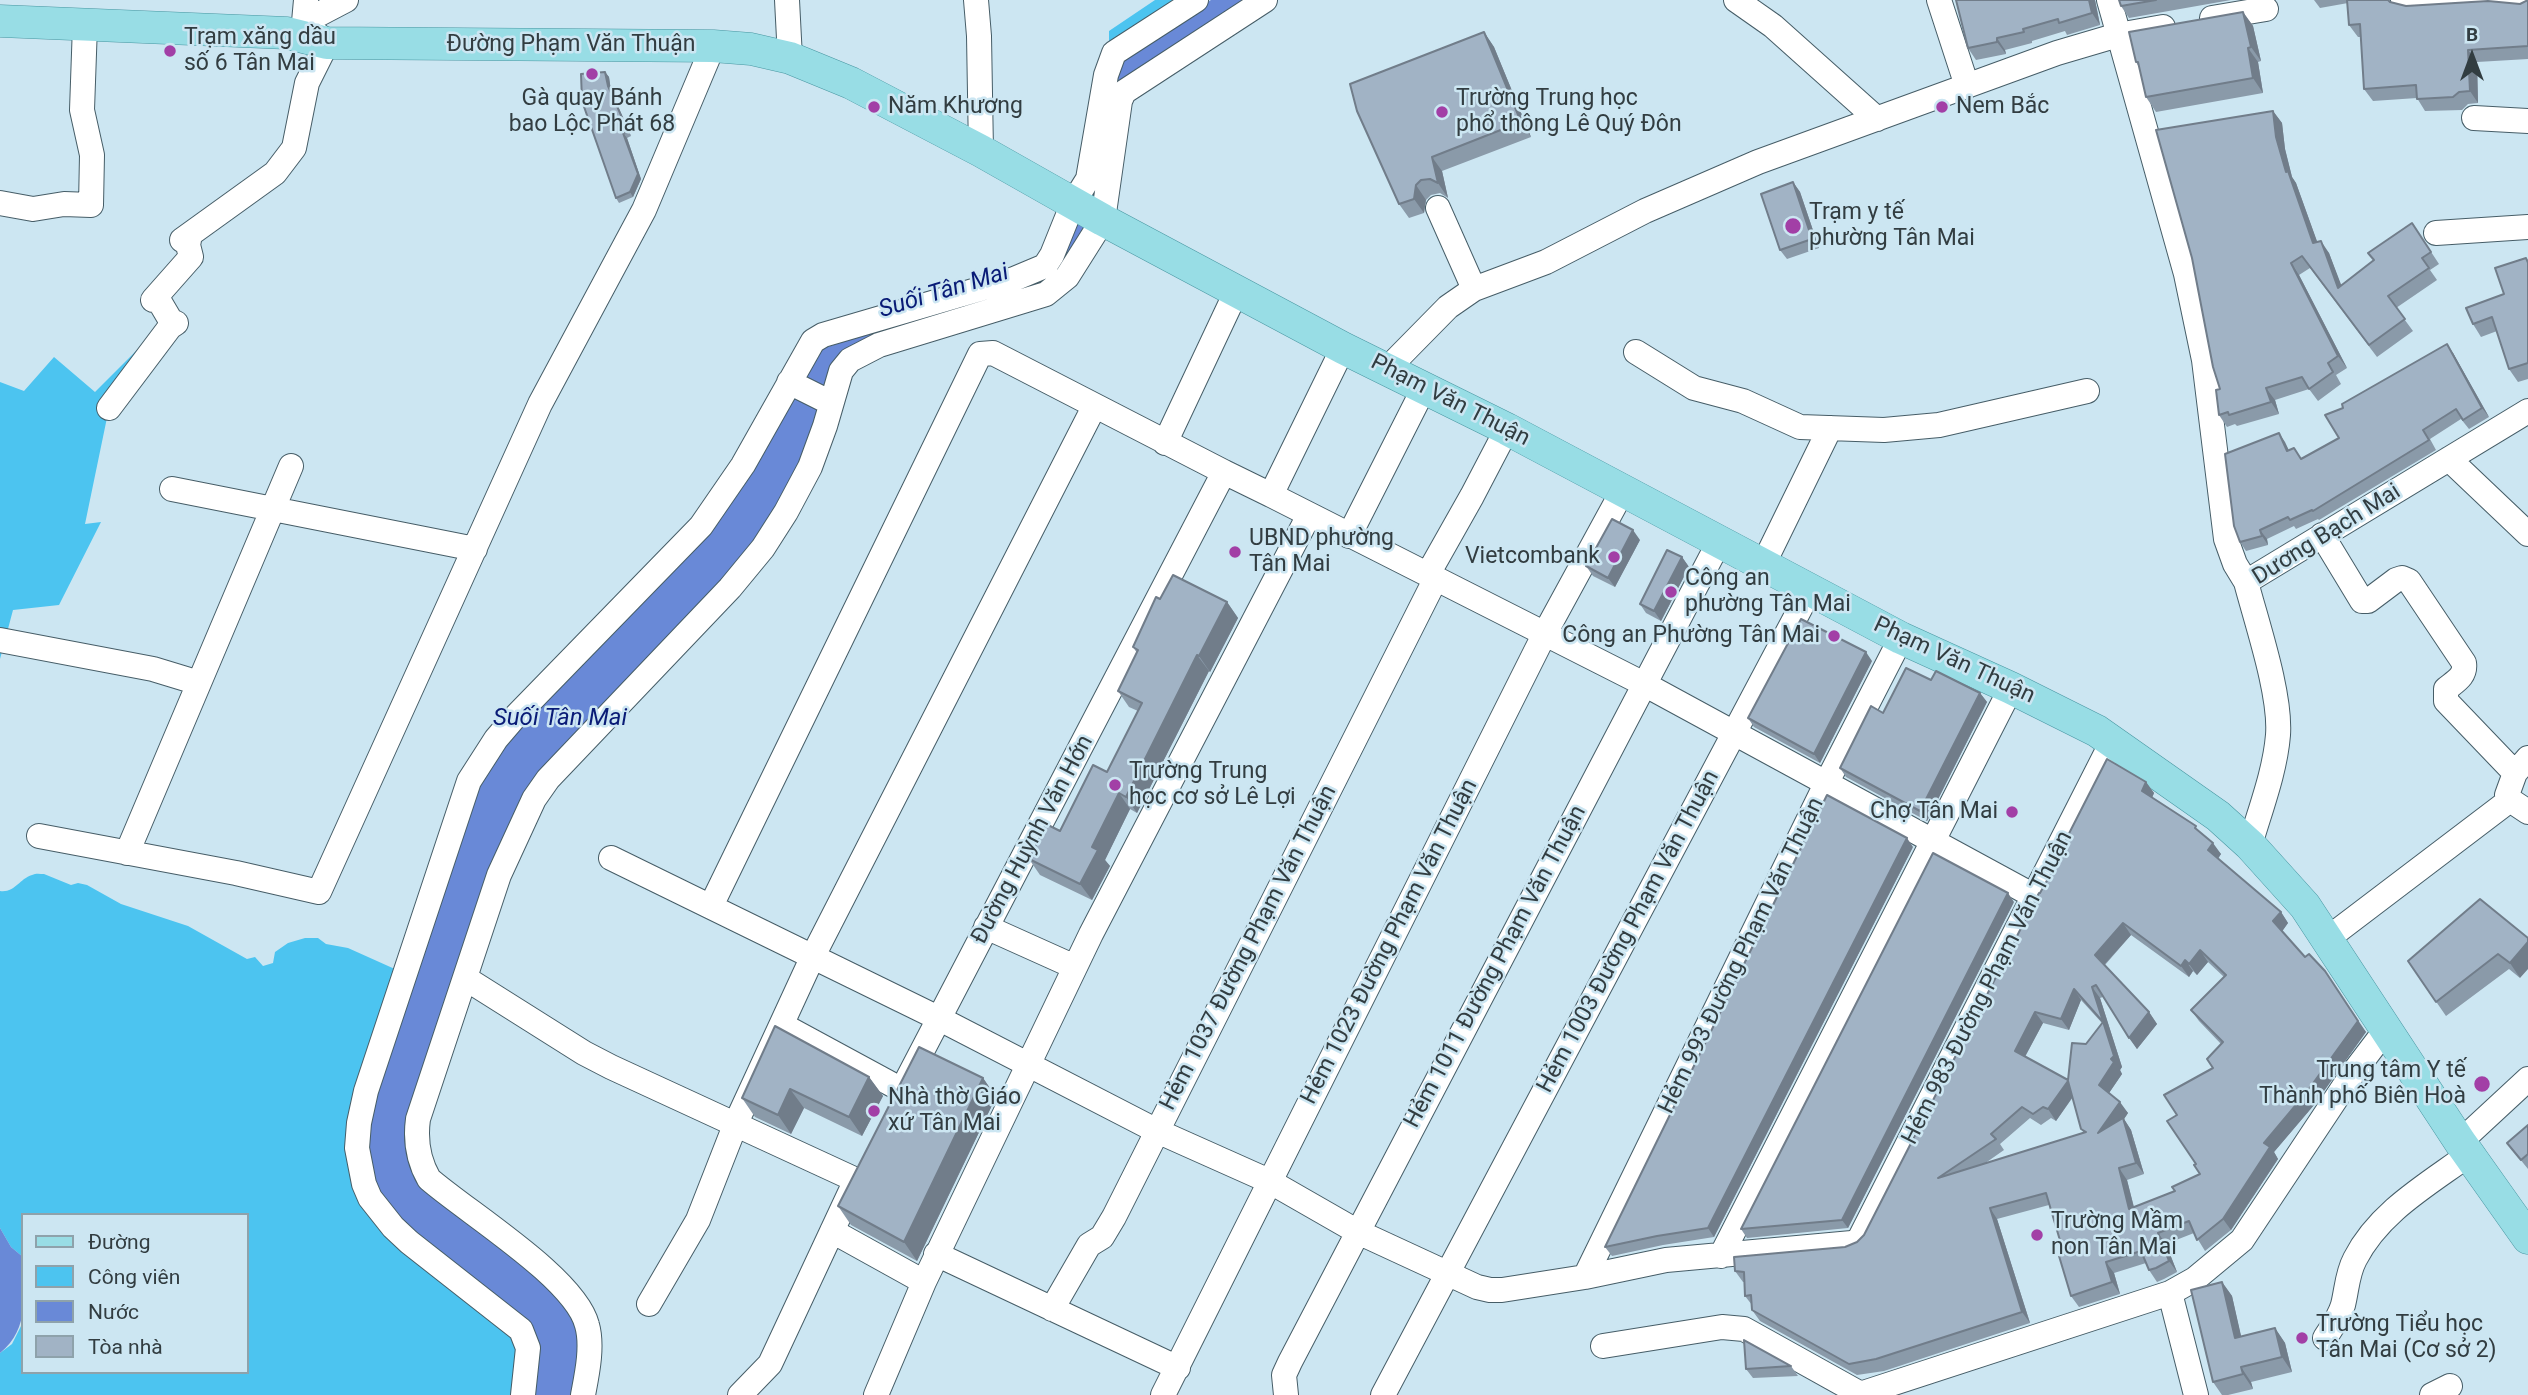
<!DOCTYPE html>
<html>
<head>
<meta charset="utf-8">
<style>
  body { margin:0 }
  #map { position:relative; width:2528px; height:1395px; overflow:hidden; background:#cce6f2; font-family:Roboto,sans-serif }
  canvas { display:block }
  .legend { position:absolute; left:21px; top:1213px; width:228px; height:161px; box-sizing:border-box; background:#cce6f2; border:2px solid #8ea2ab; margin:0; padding:9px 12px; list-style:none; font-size:21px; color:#323d41 }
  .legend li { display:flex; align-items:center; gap:14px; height:35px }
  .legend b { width:35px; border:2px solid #8ea2ab }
  .north { position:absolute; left:2437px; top:21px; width:70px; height:70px; -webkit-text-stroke:5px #cce6f2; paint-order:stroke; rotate:0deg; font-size:19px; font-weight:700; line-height:28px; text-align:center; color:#323d41 }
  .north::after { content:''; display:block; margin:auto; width:24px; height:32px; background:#323d41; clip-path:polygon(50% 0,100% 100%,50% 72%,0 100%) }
</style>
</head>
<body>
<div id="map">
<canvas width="2528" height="1395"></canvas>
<ul class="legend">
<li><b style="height:9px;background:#98dde5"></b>Đường</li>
<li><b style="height:19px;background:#4cc4f0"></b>Công viên</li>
<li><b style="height:19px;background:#6989d7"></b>Nước</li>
<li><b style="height:19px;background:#a1b3c5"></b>Tòa nhà</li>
</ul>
<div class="north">B</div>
</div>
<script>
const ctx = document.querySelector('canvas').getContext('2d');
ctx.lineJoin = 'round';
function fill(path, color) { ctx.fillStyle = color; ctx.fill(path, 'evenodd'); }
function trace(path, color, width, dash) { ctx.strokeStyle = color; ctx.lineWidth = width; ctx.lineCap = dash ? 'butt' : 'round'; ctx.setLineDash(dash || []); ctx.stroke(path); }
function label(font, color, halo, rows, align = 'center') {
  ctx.font = font + ' Roboto,sans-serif'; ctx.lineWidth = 5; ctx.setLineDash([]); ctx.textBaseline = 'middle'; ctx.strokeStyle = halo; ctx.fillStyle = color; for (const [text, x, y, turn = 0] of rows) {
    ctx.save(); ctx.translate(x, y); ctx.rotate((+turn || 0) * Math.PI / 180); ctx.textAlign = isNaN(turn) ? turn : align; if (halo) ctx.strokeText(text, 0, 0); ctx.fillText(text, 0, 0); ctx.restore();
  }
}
fill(new Path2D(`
  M1155,0H1183L1109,48V31Z
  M139,348L147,353L109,408L85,524L101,522L59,605L13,610L0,659V382L24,391L54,357L95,392Z
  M44,874L71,885L78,883L87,885L121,904L188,926L247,959L255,957L263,966L273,963L275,952L288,943L305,938H318L326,944L348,948L397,970L355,1106L519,1341L516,1395H0V1353L12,1344L23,1322V1372H247V1215H23V1257L11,1247L0,1228V891C15,893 19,879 32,875C36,873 40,874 44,874Z`), '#4cc4f0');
fill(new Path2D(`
  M1211,0H1251L1140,70L1094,219L1055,279L861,344L805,459L753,547L544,771L409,1146L555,1288L580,1326L575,1395H531L536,1357L396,1219L372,1183L366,1126L475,785L505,740L700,539L815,351L1044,276L1121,58Z
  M0,1228L11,1247L23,1257C23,1293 31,1328 0,1353Z`), '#6989d7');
const minor = new Path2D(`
  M787,0L790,58
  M976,0L979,36L981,151
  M1736,0L1773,26L1877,119
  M1939,0L1967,86
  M2109,0L2186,274L2204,360L2226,539L2235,564L2246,582
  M2403,0L2414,3L2489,0
  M2504,0L2528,1
  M2212,18L2266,9
  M304,22L346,0
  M2474,118L2528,121
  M0,203L33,209L64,204L91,205L92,155L82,110L85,25
  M1438,208L1474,289
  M2436,233L2528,227
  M1636,352L1694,388L1743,401L1800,427L1884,430L1939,425L2087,391
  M1387,369L1448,307L1474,289L1546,262L1645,211L1758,162L2057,53L2118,35L2163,27
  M789,382L831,403
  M109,408L170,327L176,323L171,321L158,299L153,300L191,257L188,245L189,240H182L275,173L294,148L307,83L327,43L304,22L306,0
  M1165,443L1237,290
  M2449,459L2528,534
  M172,489L475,549
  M1271,495L1644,684L2034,896
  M2322,535L2362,601H2368L2396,580L2402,578L2409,581L2464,663C2466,676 2456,681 2446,689V701L2515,773
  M1349,536L1424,388
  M1763,565L1830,428
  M1428,574L1472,496L1507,429
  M0,640L153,669L199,683
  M2528,758L2515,773L2507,795L2510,800L2528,812
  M39,836L236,873L319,892L540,404L644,210L713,46
  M2250,845C2260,810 2275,772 2278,735C2281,694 2257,624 2246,582L2528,411
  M127,853L291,466
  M611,858L938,1018L1157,1131L1269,1181L1358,1232L1477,1287L1490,1290H1502L1585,1277L1666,1260L1852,1243L1859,1240L2112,742
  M711,906L980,354L993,353L1224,472
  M986,927L1075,967
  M2327,939L2510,800
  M465,978L584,1053L611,1067L856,1180
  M782,1025L902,1090
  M908,1078L1224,472L1271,495L1343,348
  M2460,1142L2528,1079
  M832,1231L924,1282
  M936,1254L1178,1368
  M1721,1256L2011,688
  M1585,1277L1826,784L1901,638
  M2170,1293L2196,1395
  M649,1304L698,1220L736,1123L813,956L1094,407
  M1052,1309L1089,1245L1102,1237L1114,1217L1436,578
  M2325,1338C2332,1327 2339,1318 2343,1305C2347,1289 2347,1274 2355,1259C2379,1212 2427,1185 2468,1155
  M1603,1346L1722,1327L1744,1329L1859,1393
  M523,1395L528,1348L521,1330L409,1242L393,1227L370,1198L364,1184L357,1148L359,1123L366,1091L469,781L496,739L514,718L701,526L743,465L813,341L823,335L1014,279L1045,266L1052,255L1073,203L1088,179L1106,75L1114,53L1196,0
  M583,1395C587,1374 593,1346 587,1325C575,1278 468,1213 429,1179C418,1160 415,1141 418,1119L499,875L534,799L548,779L730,588L763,548L786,512L810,467L825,426L841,371L850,360L879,345L1046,294L1067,277L1103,220L1120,101L1124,92L1265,0
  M740,1395L770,1364L855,1182
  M876,1395L924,1282L1091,934L1309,515
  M1163,1395L1544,635L1622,492
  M1286,1395L1284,1375L1290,1362L1719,542
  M1383,1395L1810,590
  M1857,1395L2170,1293L2195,1279L2242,1240L2353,1073L2385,1031
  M2432,1395L2450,1386`);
const major = new Path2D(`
  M0,21L287,33L327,43L713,46L751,49L790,58L851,83L981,151L1103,220L1343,348L1507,429L1901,638L2011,688L2097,731L2218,816L2250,845L2305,906L2460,1142L2528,1238`);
trace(minor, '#465d67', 26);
trace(major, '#4896a1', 33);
trace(minor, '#fff', 24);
trace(major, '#98dde5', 32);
fill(new Path2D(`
  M1956,0H2095L2100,25L2067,35L2065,31L2032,41V43L2005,50L2006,54L1976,60L1968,48Z
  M2119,0H2231L2129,18L2121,6Z
  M2314,0H2389L2390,2L2406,6L2520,4L2528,0V59L2477,62L2478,103L2468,104L2462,110L2425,111L2417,98L2373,101L2364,89L2361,37H2358L2349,25L2348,3L2320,8Z
  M2243,12L2253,26L2261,61L2258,62L2263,93L2156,112L2146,97L2139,67L2136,62Z
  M1484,32L1494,47L1531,137L1442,171L1448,198L1440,193L1431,195L1426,200L1424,213L1409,218L1399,204Z
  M605,72L609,77L611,91L631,136L627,138L641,179L633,197L619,203L616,198Z
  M2273,111L2282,123L2285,149L2292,177L2296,183L2317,242L2329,253L2341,286L2374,260L2412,223L2439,264L2430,270L2437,280L2396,308L2413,331L2377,357L2310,268L2299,275L2347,368L2336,375L2341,384L2318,401L2309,389L2275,400L2279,414L2237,426L2235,424L2227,427L2219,415L2220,389Z
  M1793,182L1800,192L1819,248L1787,259L1780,250Z
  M2526,258L2528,260V379L2518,382L2509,369L2497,331L2481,337L2473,324L2504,294Z
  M2453,353L2489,417L2469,429L2461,419L2430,439L2436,450L2319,520L2318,519L2296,529L2294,526L2267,539L2268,545L2246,551L2240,542L2279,433L2289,451L2302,459L2339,438L2343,408Z
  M1640,540L1615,587L1593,576L1586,566Z
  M1682,557L1689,567L1661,621L1646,613L1640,604Z
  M1160,599L1227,602L1238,618L1210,672L1209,671L1137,813L1130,809L1105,860L1110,866L1092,900L1040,875L1029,859L1060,831L1107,772L1138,711L1129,707L1118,691L1137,653L1133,647Z
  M1872,661L1820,763L1754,727L1748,718Z
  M1931,680L1980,693L1987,702L1927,821L1846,777L1840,768L1883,713Z
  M2146,782L2154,793L2152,798L2200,832L2221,854L2218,859L2281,912L2288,923L2282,931L2366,1032L2314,1105L2274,1152L2278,1159L2231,1230L2205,1251L2194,1233L2166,1244L2177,1272L2164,1279L2157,1282L2149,1270L2146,1263L2114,1273L2120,1294L2079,1307L2071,1296L2064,1254L2049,1205L1997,1219L2030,1323L1884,1371L1857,1375L1760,1321L1752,1310V1305L1745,1296L1744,1282H1743L1735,1271L1845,1247L1857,1242L1864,1235L2059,860L2057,857ZM2131,935L2189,977L2193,971L2197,975L2208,962L2224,977L2191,1010L2199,1021L2221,1044L2213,1068L2177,1115L2200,1174L2175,1191L2134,1207L2127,1180L2144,1174L2131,1130L2124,1119L2128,1113L2109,1093L2122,1074L2120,1070L2122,1067L2100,998L2103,997L2137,1049L2157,1024L2149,1012L2105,965ZM2081,1000L2102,1023L2086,1044L2068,1080L2025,1057L2043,1023L2069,1030ZM2073,1097L2081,1129L2084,1133L1984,1164L2004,1150L2000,1144L2030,1118L2041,1125L2051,1118L2056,1121Z
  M1913,847L1714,1237L1663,1245L1612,1256L1605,1247Z
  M2480,899L2520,978L2509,969L2446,1016L2408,961Z
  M2014,902L1848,1228L1747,1238L1741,1229Z
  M775,1026L869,1077L883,1096L862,1136L804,1108L791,1134L755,1117L742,1098Z
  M983,1078L996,1097L917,1261L851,1225L838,1206Z
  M2528,1125V1169L2507,1143Z
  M2222,1282L2232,1296L2241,1337L2275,1328L2285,1343L2292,1372L2251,1382L2253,1389L2228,1395H2222L2213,1382Z
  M1791,1366L1798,1376L1753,1378L1746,1369Z`), '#8a9aa9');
fill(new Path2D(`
  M2089,0H2095L2100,25L2092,13Z
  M2243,12L2253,26L2261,61L2251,47Z
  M1484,32L1494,47L1531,137L1521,122Z
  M1997,38L2005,50L2006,54L1997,42Z
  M2248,48L2258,62L2263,93L2253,78Z
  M2468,50L2477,62L2478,103L2470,91Z
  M605,72L609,77L611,91L631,136L628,131L608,86Z
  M2273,111L2282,123L2285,149L2292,177L2296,183L2322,255L2313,243L2286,172L2276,137Z
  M623,133L627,138L641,179L633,197L630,192Z
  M1432,157L1442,171L1448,198L1438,183Z
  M1793,182L1800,192L1819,248L1812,239Z
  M1416,185L1426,200L1424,213L1414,199Z
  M2321,241L2329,253L2347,300L2338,288Z
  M2291,263L2299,275L2347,368L2338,356Z
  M2447,344L2453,353L2489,417L2482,408Z
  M2266,388L2275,400L2279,414L2271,402Z
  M2279,433L2285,442L2294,461L2287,451Z
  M1633,530L1640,540L1615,587L1608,578Z
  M2260,530L2267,539L2268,545L2262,536Z
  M1682,557L1689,567L1661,621L1654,611Z
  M1227,602L1238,618L1210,672L1199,656Z
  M1866,652L1872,661L1820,763L1814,754Z
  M1197,655L1209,671L1137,813L1126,797Z
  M1980,693L1987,702L1927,821L1920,811Z
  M2146,782L2154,793L2150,802L2142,791Z
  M1119,793L1130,809L1105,860L1110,866L1092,900L1080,884L1092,847Z
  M1907,838L1913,847L1714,1237L1708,1228Z
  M2213,843L2221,854L2216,861L2208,850Z
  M2008,893L2014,902L1848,1228L1842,1220Z
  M2281,912L2288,923L2281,933L2273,921Z
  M2123,923L2131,935L2103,966L2095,955Z
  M2528,942V969L2520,978L2510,963Z
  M2200,950L2208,962L2197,975L2189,964Z
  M2185,960L2193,971L2189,977L2181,966Z
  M2325,971L2366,1032L2314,1105L2274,1152L2278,1159L2231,1230L2223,1219L2264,1143Z
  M2092,987L2100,998L2122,1067L2120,1070L2122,1074L2107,1096L2099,1085L2111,1059L2114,1056Z
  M2074,989L2081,1000L2069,1030L2061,1019Z
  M2035,1012L2043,1023L2022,1062L2015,1051Z
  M2149,1012L2157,1024L2137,1049L2129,1038Z
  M869,1077L883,1096L862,1136L849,1117Z
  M983,1078L996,1097L917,1261L904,1242Z
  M2068,1081L2076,1092L2056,1121L2048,1109Z
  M790,1089L804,1108L791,1134L778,1115Z
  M2120,1102L2128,1113L2124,1119L2131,1130L2144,1174L2136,1163L2098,1133Z
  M2119,1168L2127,1180L2137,1220L2129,1209Z
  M1990,1208L1997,1219L2030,1323L2022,1312Z
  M2158,1233L2166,1244L2177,1272L2169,1261Z
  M2106,1262L2114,1273L2120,1294L2112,1282Z
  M2222,1282L2232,1296L2245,1353L2235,1338Z
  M2275,1328L2285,1343L2292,1372L2282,1357Z
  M2241,1367L2251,1382L2253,1389L2243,1374Z`), '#717d8a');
const building = new Path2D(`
  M1956,0H2089L2092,13L2059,23L2058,19L2023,29L2024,32L1997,38V42L1968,48Z
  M2119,0H2156L2121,6Z
  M2347,0H2388L2390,2L2406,6L2488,1L2520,4L2528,0V46L2468,50L2470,91L2459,92L2453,97L2417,99L2416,85L2364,89L2360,24L2349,25Z
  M2243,12L2251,47L2248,48L2253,78L2146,97L2138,62H2136L2129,32Z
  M1484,32L1521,122L1432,157L1438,183L1430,179L1421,180L1416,185L1414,199L1399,204L1357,111L1350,84Z
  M605,72L608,86L628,131L623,133L638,174L630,192L616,198L582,101L581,74Z
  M2273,111L2276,137L2286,172L2288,171L2313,243L2321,241L2338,288L2374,260L2368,253L2412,223L2431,252L2422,258L2429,268L2388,296L2405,319L2369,345L2302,256L2291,263L2338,356L2328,363L2333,372L2309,389L2302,377L2266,388L2271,402L2229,415L2228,412L2219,415L2216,390L2220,389L2213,367L2192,258L2156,130Z
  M1793,182L1812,239L1780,250L1761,194Z
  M2526,258L2528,263V363L2509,369L2492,317L2473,324L2466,308L2504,294L2495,268Z
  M2447,344L2482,408L2463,420L2456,409L2423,430L2429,440L2313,511L2312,510L2290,520L2288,517L2260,530L2262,536L2240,542L2234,526L2225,454L2279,433L2287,451L2294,448L2301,459L2339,438L2325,415L2343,408L2342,404Z
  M1612,519L1633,530L1608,578L1586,566Z
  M1667,550L1682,557L1654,611L1640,604Z
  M1173,575L1227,602L1199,656L1197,655L1126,797L1119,793L1092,847L1098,850L1080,884L1029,859L1046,824L1060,831L1093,765L1107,772L1142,703L1118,691L1138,650L1133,647L1156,597L1160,599Z
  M1801,619L1866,652L1814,754L1748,718Z
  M1906,668L1931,680L1936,671L1980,693L1920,811L1840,768L1871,706L1883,713Z
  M2107,759L2146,782L2142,791L2196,826L2195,828L2213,843L2208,850L2281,912L2273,921L2305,957L2309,954L2325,971L2358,1021L2306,1093L2264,1143L2270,1147L2223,1219L2197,1240L2189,1221L2158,1233L2169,1261L2156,1268L2149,1270L2141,1251L2106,1262L2112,1282L2071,1296L2059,1256L2064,1254L2046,1193L1990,1208L2022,1312L1876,1359L1849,1364L1752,1310L1751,1295L1745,1296L1744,1272L1735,1271L1734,1257L1845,1247L1857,1242L1864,1235L2039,893H2040L2059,859L2057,857ZM2123,923L2181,966L2185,960L2189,964L2200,950L2226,975L2191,1010L2223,1042L2207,1059L2213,1068L2164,1095L2177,1115L2167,1121L2196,1164L2194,1165L2200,1174L2172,1187L2175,1191L2129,1209L2119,1168L2136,1163L2123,1118L2098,1133L2120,1102L2099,1085L2114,1062L2111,1059L2114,1056L2092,987L2096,985L2129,1038L2149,1012L2095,955ZM2074,989L2103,1022L2086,1044L2072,1043L2068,1080L2015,1051L2035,1012L2061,1019ZM2068,1081L2081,1129L2086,1132L1938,1178L1996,1139L1991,1134L2022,1107L2033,1114L2043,1107L2048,1109Z
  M1827,795L1907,838L1708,1228L1657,1236L1605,1247Z
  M1933,853L2008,893L1842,1220L1741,1229Z
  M2480,899L2528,938V942L2510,963L2498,954L2436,1002L2408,961Z
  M775,1026L869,1077L849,1117L790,1089L778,1115L742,1098Z
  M919,1047L983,1078L904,1242L838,1206Z
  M2528,1125V1154L2521,1160L2507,1143Z
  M2222,1282L2235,1338L2275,1328L2282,1357L2241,1367L2243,1374L2213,1382L2191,1290Z
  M1744,1340L1791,1366L1746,1369Z`);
fill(building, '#a1b3c5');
trace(building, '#717d8a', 2);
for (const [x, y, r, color] of [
  [170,51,7,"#a23fa6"],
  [592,74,7,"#a23fa6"],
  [874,107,7,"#a23fa6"],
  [1942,107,7,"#a23fa6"],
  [1442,112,7,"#a23fa6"],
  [1793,226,9,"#a23fa6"],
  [1235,552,7,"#a23fa6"],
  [1614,557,7,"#a23fa6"],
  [1671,592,7,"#a23fa6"],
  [1834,636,7,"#a23fa6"],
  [1115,785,7,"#a23fa6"],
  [2012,812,7,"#a23fa6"],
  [2482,1084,9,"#a23fa6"],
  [874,1111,7,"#a23fa6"],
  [2037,1235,7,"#a23fa6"],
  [2302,1338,7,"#a23fa6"]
]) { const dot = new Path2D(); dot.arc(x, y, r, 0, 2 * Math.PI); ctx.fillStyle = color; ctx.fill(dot); trace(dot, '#cce6f2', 2.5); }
label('23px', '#323d41', '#cce6f2', [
  ["Trạm xăng dầu",184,38],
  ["số 6 Tân Mai",184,64],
  ["Gà quay Bánh",592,99,"center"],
  ["bao Lộc Phát 68",592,125,"center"],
  ["Trường Trung học",1456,99],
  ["phổ thông Lê Quý Đôn",1456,125],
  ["Năm Khương",888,107],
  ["Nem Bắc",1956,107],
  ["Trạm y tế",1809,213],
  ["phường Tân Mai",1809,239],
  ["UBND phường",1249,539],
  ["Tân Mai",1249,565],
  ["Vietcombank",1600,557,"right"],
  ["Công an",1685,579],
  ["phường Tân Mai",1685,605],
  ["Công an Phường Tân Mai",1820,636,"right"],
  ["Trường Trung",1129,772],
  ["học cơ sở Lê Lợi",1129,798],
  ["Chợ Tân Mai",1998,812,"right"],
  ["Trung tâm Y tế",2466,1071,"right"],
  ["Thành phố Biên Hoà",2466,1097,"right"],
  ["Nhà thờ Giáo",888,1098],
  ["xứ Tân Mai",888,1124],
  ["Trường Mầm",2051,1222],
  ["non Tân Mai",2051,1248],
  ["Trường Tiểu học",2316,1325],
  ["Tân Mai (Cơ sở 2)",2316,1351]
], 'left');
label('23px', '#323d41', '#cce6f2', [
  ["Đường Phạm Văn Thuận",571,45],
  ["Phạm Văn Thuận",1450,401,27],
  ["Dương Bạch Mai",2327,535,-32],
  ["Phạm Văn Thuận",1954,661,25],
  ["Đường Huỳnh Văn Hớn",1033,840,-62],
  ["Hẻm 1003 Đường Phạm Văn Thuận",1629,932,-62],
  ["Hẻm 1023 Đường Phạm Văn Thuận",1390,942,-63],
  ["Hẻm 1037 Đường Phạm Văn Thuận",1249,948,-63],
  ["Hẻm 993 Đường Phạm Văn Thuận",1742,956,-64],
  ["Hẻm 1011 Đường Phạm Văn Thuận",1496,967,-62],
  ["Hẻm 983 Đường Phạm Văn Thuận",1988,988,-63]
]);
label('italic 24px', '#091b76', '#cce6f2', [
  ["Suối Tân Mai",944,292,-17],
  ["Suối Tân Mai",560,719]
]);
</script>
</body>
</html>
